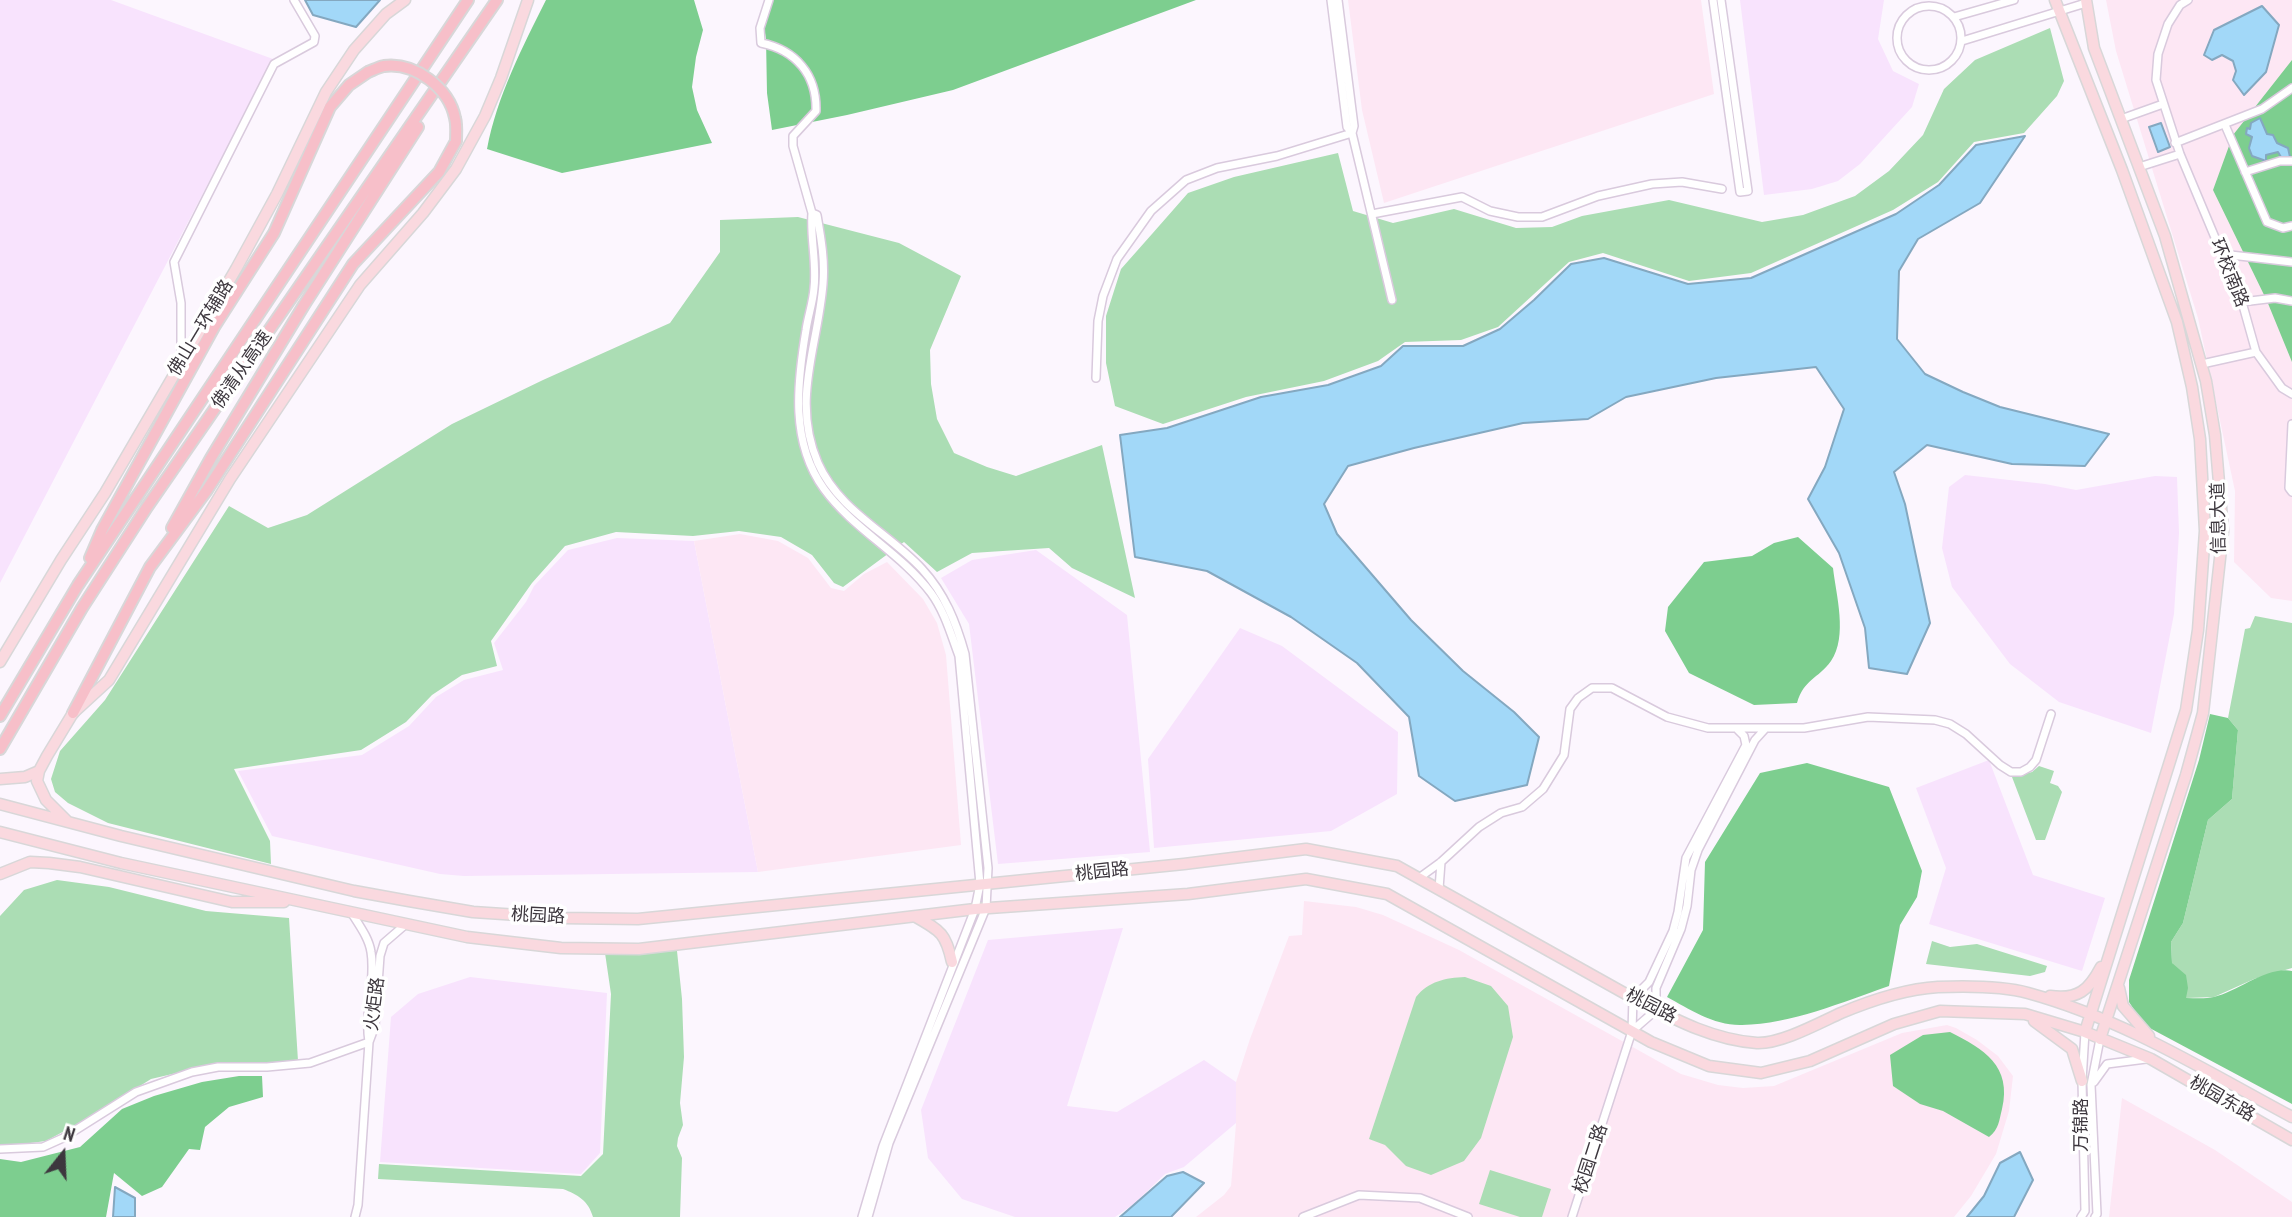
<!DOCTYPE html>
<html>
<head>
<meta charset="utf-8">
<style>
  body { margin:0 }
  #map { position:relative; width:2292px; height:1217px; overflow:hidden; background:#fcf6fe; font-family:"PT Sans Narrow",sans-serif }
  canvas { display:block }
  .north { position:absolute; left:28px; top:1119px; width:70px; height:70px; -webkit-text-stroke:5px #fff; paint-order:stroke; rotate:18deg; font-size:19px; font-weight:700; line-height:28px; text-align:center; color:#3d373e }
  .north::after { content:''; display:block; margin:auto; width:24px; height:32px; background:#3d373e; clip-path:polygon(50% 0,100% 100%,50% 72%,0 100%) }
</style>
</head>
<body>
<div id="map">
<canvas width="2292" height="1217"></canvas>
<div class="north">N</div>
</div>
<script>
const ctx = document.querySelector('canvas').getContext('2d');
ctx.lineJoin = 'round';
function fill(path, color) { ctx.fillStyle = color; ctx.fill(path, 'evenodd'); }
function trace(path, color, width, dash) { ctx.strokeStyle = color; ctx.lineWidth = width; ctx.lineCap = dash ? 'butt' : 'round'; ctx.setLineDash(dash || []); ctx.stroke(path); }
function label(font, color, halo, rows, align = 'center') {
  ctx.font = font + ' "PT Sans Narrow","Noto Sans SC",sans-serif'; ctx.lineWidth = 7; ctx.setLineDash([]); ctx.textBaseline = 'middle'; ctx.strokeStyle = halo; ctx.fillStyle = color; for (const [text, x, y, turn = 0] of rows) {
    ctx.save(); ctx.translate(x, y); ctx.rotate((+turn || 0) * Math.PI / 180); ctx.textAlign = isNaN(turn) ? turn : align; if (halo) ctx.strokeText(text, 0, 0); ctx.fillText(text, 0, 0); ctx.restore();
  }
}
fill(new Path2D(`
  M0,0H111L273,59L0,583Z
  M1740,0H1884L1878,39L1893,71L1919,84L1912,107L1860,164L1838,181L1812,189L1764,195Z
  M1965,475L2045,484L2076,490L2155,476L2177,477L2179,533L2174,614L2151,733L2059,702L2010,664L1952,587L1942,548L1949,487Z
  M617,538L694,541L758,872L464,876L440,874L272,836L238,771L362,755L409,726L436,697L464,680L503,670L494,643L526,602L534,586L568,550Z
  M1036,550L1127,615L1150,852L998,864L969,624L941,578L972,560Z
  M1240,628L1282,646L1398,732L1397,794L1331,831L1154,848L1148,759Z
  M1989,760L2033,875L2105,898L2082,971L1929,924L1946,868L1916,788Z
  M1123,928L1067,1106L1117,1112L1204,1060L1236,1082V1123L1184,1167L1165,1174L1134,1204L1115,1217H1015L962,1199L928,1158L921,1110L988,940Z
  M470,977L607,993L600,1153L581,1174L380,1162L391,1017L418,994Z`), '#f8e3fd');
fill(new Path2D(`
  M1348,0H1701L1714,94L1384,203L1362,110Z
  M2106,0H2292V601L2271,598L2234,562L2235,491L2198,318L2116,51Z
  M740,534L778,541L808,558L831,588L844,591L864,574L887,562L923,599L937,623L946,655L961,845L758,872L694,541Z
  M1304,901L1356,907L1383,915L1459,950L1681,1074L1718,1085L1743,1088L1774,1086L1902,1033L1947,1025L1956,1028L1977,1040L1998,1056L2013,1076L2009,1111L1996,1154L1971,1196L1954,1217H1196L1224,1195L1231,1186L1236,1124V1082L1250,1039L1289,936L1302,935Z
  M2122,1098L2215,1150L2292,1202V1217H2109Z`), '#fde7f4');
fill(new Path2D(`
  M2050,28L2064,81L2057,96L2024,133L1974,142L1938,182L1893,210L1751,273L1689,281L1603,253L1569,262L1498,327L1461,340L1405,342L1378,361L1324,381L1246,397L1163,424L1115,406L1106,363V316L1121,269L1152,234L1188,193L1234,177L1338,153L1353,211L1393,223L1454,209L1516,228L1552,227L1582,216L1669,200L1762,222L1803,215L1855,196L1889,171L1923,135L1944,89L1975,60Z
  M798,217L899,243L961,276L930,350L931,384L937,419L954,453L987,467L1016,476L1102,445L1135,598L1072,568L1049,548L972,553L937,572L904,542L843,587L834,583L812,555L781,537L739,531L693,536L616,532L565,546L532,583L491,641L497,666L462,675L432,695L406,722L361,750L234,769L270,841L271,864L108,823L68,803L55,792L51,779L60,751L105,700L229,506L268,528L307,515L452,424L543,380L670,323L720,252V220Z
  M2255,616L2292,623V968L2254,979L2214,997L2185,998L2172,963L2171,942L2183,923L2208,820L2232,799L2238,730L2228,718L2245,629L2250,628Z
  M2039,766L2054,771L2050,783L2058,786L2062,792L2045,840H2036L2012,777L2032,772Z
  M57,880L109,887L206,911L289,918L298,1061L198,1068L151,1079L94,1115L46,1141L0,1147V916L24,890Z
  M1932,941L1950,947L1977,944L2047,966L2045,972L2030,976L1926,964Z
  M677,951L682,999L684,1057L680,1103L683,1125L678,1138L677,1146L682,1158L680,1217H593C588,1200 578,1195 563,1189L378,1179L379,1164L581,1176L603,1154L611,994L605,953Z
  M1465,977L1491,986L1508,1006L1513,1037L1481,1138L1464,1161L1431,1175L1406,1166L1385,1145L1369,1139L1416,997C1429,981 1445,978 1465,977Z
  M1490,1170L1551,1189L1542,1217H1520L1479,1204Z`), '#abddb4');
fill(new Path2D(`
  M546,0H694L703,30L696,57L692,87L697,110L712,143L562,173L487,149C497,96 522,48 546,0Z
  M772,0H1196L953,90L847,115L772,130L767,93L766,39L764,27Z
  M2292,60V362L2267,301L2213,190L2233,135Z
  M1798,537L1833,568C1836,595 1848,636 1831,661C1818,679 1804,679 1797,703L1754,705L1689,673L1665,631L1668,607L1704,562L1752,556L1774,543Z
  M2210,714L2228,718L2238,730L2232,799L2208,820L2183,923L2171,942L2172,963L2186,975L2188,988L2186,998C2195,998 2205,999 2214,997C2237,992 2267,966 2292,971V1104L2144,1025L2129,1002V980L2199,760Z
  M1807,763L1889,787L1922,871L1917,897L1900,925L1889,986C1843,1002 1791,1024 1742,1025C1715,1026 1689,1009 1667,997L1703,930L1705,862L1760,773Z
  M1950,1032C1984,1049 2012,1066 2002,1109C1999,1121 1999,1129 1989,1137L1943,1111L1920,1104L1893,1086L1890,1055L1923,1035Z
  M239,1076H262L263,1097L229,1107L205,1127L200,1150L189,1149L162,1187L142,1196L114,1173L106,1217H0V1159L21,1162L80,1147L122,1109L154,1096L202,1082Z`), '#7dce8f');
const water = new Path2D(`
  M305,0H380L356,27L313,15Z
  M2262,6L2279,25L2266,72L2244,95L2233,80L2236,71L2233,61L2222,55L2212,60L2204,55L2214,30Z
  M2260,118L2267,134L2273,135L2277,143L2288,148L2290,157L2287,159L2281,157L2278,152L2266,155V161L2252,156L2249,148L2252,137L2246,134L2247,128L2250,129L2251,123Z
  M2161,123L2170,147L2158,152L2149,127Z
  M2025,136L1980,203L1918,239L1899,271L1897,339L1925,374L1963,392L2000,407L2109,434L2085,466L2012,464L1927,445L1894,472L1905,504L1930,623L1907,674L1869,668L1865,628L1839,553L1808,499L1825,467L1844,409L1816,367L1716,378L1626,397L1588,419L1523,423L1414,448L1348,466L1324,504L1337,534L1411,620L1463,671L1514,712L1539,737L1527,785L1455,801L1419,776L1409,717L1357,663L1291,617L1207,571L1135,557L1120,435L1167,428L1261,397L1328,385L1381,366L1403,346H1463L1500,329L1534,300L1571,264L1604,258L1688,284L1751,278L1896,214L1939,185L1976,145Z
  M2020,1152L2033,1180L2014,1217H1967L1984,1196L2000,1163Z
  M1183,1172L1204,1183L1171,1217H1120L1167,1176Z
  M115,1187L135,1198V1217H113Z`);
fill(water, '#a2d8f8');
trace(water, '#84a8c0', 2);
const minor = new Path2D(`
  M769,0L760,28L761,43C796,50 817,75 816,111L793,136V146L812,213L817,215C821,238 825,260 823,284C818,347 791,400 818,463C839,511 889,533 922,569C945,594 956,622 965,654L988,868L986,908L889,1143L868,1217
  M1331,0L1347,127L1352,133L1354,126L1338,0
  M1713,0L1740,192L1748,191L1721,0
  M2188,0L2180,5L2168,24L2158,54L2156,80L2180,154L2242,302L2256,352L2282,388L2292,394
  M1897 38a32 32 0 1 1 64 0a32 32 0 1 1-64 0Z
  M1954,17L2014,0
  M1962,41L2086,3
  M2121,119L2163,104
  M2225,125L2267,222L2283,228L2292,226
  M2175,143L2262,109L2292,88
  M2139,167L2180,154
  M2245,172L2280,161H2291
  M812,213C810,238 817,263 814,288C813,302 808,316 806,330C797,383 790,442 824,489C853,529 901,553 931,593C945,612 951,635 959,656L980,884L975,909L883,1146L862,1217
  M1372,214L1462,197L1490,211L1518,217H1542L1598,196L1652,184L1682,182L1722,189
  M2222,254L2292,262
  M2242,302L2275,298L2292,301
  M181,360V303L174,262L274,64L314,42L315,36L294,0
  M2202,364L2256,352
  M1096,378L1098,321L1103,296L1117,259L1151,211L1186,180L1217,168L1277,156L1352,133L1392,300
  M2292,424L2289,488L2292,492
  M1419,878L1441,862L1479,827L1501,813L1522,807L1543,789L1564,755L1570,709L1578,698L1592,688H1612L1667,717L1708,728H1804L1868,717L1935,720L1950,724L1966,734L2000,765L2011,772H2021L2030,767L2036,760L2051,714
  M1439,889L1441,862
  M351,912C359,925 369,938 371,952C376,981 364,1011 369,1042L375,1026L380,956L384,943L406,924
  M1632,1031L1656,1010V988L1681,929L1687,906L1691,870L1698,850L1755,740L1765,729
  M2094,1082L2107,1064L2146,1059
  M0,1149L43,1147L63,1138L136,1092L192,1072L218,1067H267L310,1063L369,1042L358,1205L355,1217
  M1303,1217L1359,1195L1420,1198L1468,1217
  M1572,1217L1632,1031L1633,998L1649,982L1673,931L1678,912L1686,858L1746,745L1744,736L1738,730
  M2081,1217L2085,1211L2082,1081L2085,1032
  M2095,1217L2097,1214L2091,1085L2100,1039`);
const major = new Path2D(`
  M2055,0L2122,170L2177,322L2192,387L2200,439L2205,531L2198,630L2186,710L2085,1032
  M2086,0L2094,48L2165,236L2206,381L2215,435L2223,531L2203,713L2186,775L2100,1039
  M0,662L61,560L105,493L236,269L277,194L326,92L354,50L386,14L405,0
  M0,779L25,777L39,771
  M0,804L121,836L354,891L409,901L473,912L563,918L638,919L1184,864L1306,849L1397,866L1633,998C1672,1018 1712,1040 1757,1043C1781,1044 1819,1023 1841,1013C1872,1000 1904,989 1938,987C1964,986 2003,986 2028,993C2123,1019 2206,1071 2292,1117
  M67,821L46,800L37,781L39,771L47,756L73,713L109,680L230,479L360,285L423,213L456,169L485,116L501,78L528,0
  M0,832L121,863L467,937L561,948L639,949L975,909L1188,894L1306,879L1387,894L1651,1042L1709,1066L1761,1073L1810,1061L1894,1024L1940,1011L2025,1014L2085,1032L2151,1059L2292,1140
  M0,874L30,862L49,863L80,867L232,902H284
  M916,917C941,931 946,934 952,962
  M2119,988L2123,1006L2149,1036
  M2050,996C2078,1000 2089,990 2101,967
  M2034,1021L2072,1049L2082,1081`);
const highway = new Path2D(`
  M172,528L211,458L304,305L418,127
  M90,558L102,530L214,327L274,233L330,107L349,85L368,72
  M73,713L150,567L207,490L353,264L439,172L456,141
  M0,716L78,585L468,0
  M0,749L82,608L147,507L497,0`);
trace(minor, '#d9cadd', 10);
trace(major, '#d8d7d8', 13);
trace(highway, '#d8d7d8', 14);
trace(minor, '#fff', 7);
trace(major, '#fad9df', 10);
trace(highway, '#f7bfc9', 10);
const highwayBridge = new Path2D(`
  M368,72C373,70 379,67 384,66C415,62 449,88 455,118C457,125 456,134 456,141`);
trace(highwayBridge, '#d8d7d8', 14, []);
trace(highwayBridge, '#f7bfc9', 10);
label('18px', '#3d373e', '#fff', [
  ["环校南路",2229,273,68],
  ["佛山一环辅路",201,328,-59],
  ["佛清从高速",242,370,-55],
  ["信息大道",2219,518,-91],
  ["桃园路",1102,872,-6],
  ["桃园路",538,916,3],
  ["火炬路",375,1004,-83],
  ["桃园路",1651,1006,27],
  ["桃园东路",2222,1099,30],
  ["万锦路",2082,1125,-90],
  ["校园二路",1591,1159,-72]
]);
</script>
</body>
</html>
